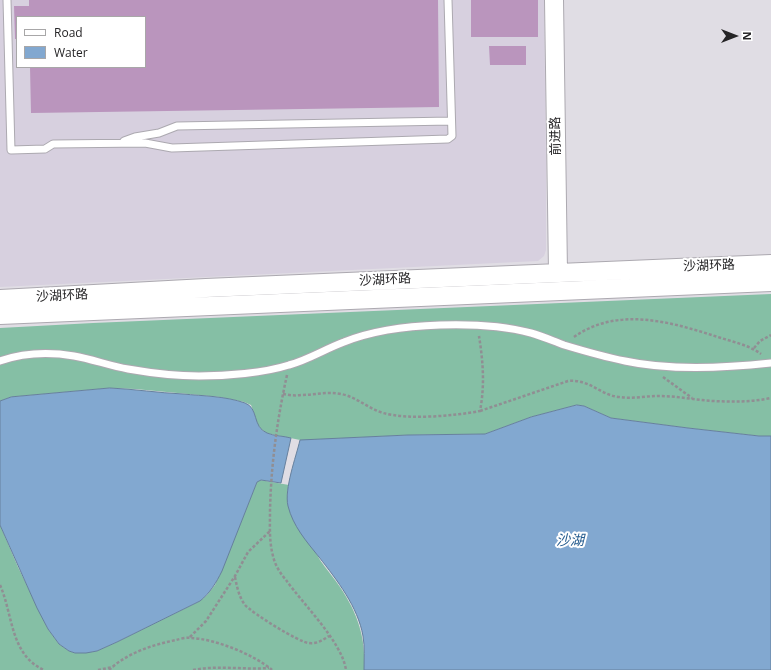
<!DOCTYPE html>
<html>
<head>
<meta charset="utf-8">
<style>
  body { margin:0 }
  #map { position:relative; width:771px; height:670px; overflow:hidden; background:#e0dde4; font-family:"Open Sans",sans-serif }
  canvas { display:block }
  .legend { position:absolute; left:16px; top:16px; width:130px; height:52px; box-sizing:border-box; background:#fff; border:1px solid #a8a7a8; margin:0; padding:5px 7px; list-style:none; font-size:12px; color:#252426 }
  .legend li { display:flex; align-items:center; gap:8px; height:20px }
  .legend b { width:20px; border:1px solid #a8a7a8 }
  .north { position:absolute; left:715px; top:16px; width:40px; height:40px; -webkit-text-stroke:3px #fff; paint-order:stroke; rotate:90deg; font-size:11px; font-weight:700; line-height:16px; text-align:center; color:#252426 }
  .north::after { content:''; display:block; margin:auto; width:14px; height:18px; background:#252426; clip-path:polygon(50% 0,100% 100%,50% 72%,0 100%) }
</style>
</head>
<body>
<div id="map">
<canvas width="771" height="670"></canvas>
<ul class="legend">
<li><b style="height:5px;background:#fff"></b>Road</li>
<li><b style="height:11px;background:#82a8d0"></b>Water</li>
</ul>
<div class="north">N</div>
</div>
<script>
const ctx = document.querySelector('canvas').getContext('2d');
ctx.lineJoin = 'round';
function fill(path, color) { ctx.fillStyle = color; ctx.fill(path, 'evenodd'); }
function trace(path, color, width, dash) { ctx.strokeStyle = color; ctx.lineWidth = width; ctx.lineCap = dash ? 'butt' : 'round'; ctx.setLineDash(dash || []); ctx.stroke(path); }
function label(font, color, halo, rows, align = 'center') {
  ctx.font = font + ' "Open Sans","Noto Sans SC",sans-serif'; ctx.lineWidth = 4; ctx.setLineDash([]); ctx.textBaseline = 'middle'; ctx.strokeStyle = halo; ctx.fillStyle = color; for (const [text, x, y, turn = 0] of rows) {
    ctx.save(); ctx.translate(x, y); ctx.rotate((+turn || 0) * Math.PI / 180); ctx.textAlign = isNaN(turn) ? turn : align; if (halo) ctx.strokeText(text, 0, 0); ctx.fillText(text, 0, 0); ctx.restore();
  }
}
fill(new Path2D(`
  M0,0H544L546,162V250L544,256L538,261L0,287ZM17,17H145V67H17Z`), '#d7d0df');
fill(new Path2D(`
  M771,294V436H759L688,428L611,418L584,406L577,405L531,417L485,434L408,435L313,440H300L266,433L260,428L256,423L254,413L251,405L244,402L220,397L135,389L110,388L11,397L0,401V328L93,323Z
  M260,480L289,485L287,494C298,516 308,539 320,560C326,569 334,578 340,587C358,614 366,638 364,670H0V525L18,567L48,629L59,644L69,651L75,653L97,651L117,642L200,601L207,595L215,585L257,482Z`), '#85bfa5');
const water = new Path2D(`
  M110,388C134,389 159,393 183,394C203,396 225,396 245,403C259,408 252,427 267,433C274,436 284,436 291,438L281,483L261,480L257,482L222,571C216,583 210,593 200,601L117,642L97,651L86,653H75L69,651L59,644L48,629L37,608L0,525V401L11,397Z
  M577,405L584,406L611,418L688,428L759,436H771V670H364C364,660 365,647 363,636C358,607 337,580 319,557C306,541 293,526 288,506C284,489 296,457 300,440L408,435L485,434L531,417Z`);
fill(water, '#82a8d0');
trace(water, '#66809d', 1);
fill(new Path2D(`
  M29,0H438L439,107L31,113L30,67H145V17H17V39H15L14,6H29Z
  M471,0H538V37H471Z
  M489,46H526V65H490Z`), '#ba95bd');
const service = new Path2D(`
  M7,0L11,150L45,149L53,144L145,143L172,148L448,139L452,136L448,0
  M124,141L135,137L159,133L177,126L451,121
  M0,361C23,353 50,352 74,356C92,359 110,366 128,369C151,373 175,376 199,376C226,376 264,373 289,365C308,360 325,349 344,342C374,330 408,326 440,325C471,324 501,325 531,333C542,336 553,341 564,345C584,351 605,357 625,361C671,371 725,368 771,363`);
const tertiary = new Path2D(`
  M554,0L558,272
  M0,299L206,288L771,264
  M0,315L771,282`);
trace(service, '#aca9b0', 9);
trace(tertiary, '#aca9b0', 20);
trace(new Path2D(`
  M574,337C618,306 671,322 718,337C733,342 749,345 761,354
  M754,348L760,341L771,335
  M287,375C277,420 271,465 270,511C270,526 269,541 273,556C275,565 280,573 286,580C303,604 342,642 346,670
  M663,377L692,398
  M283,394C289,395 295,396 301,395C315,395 327,391 341,394C357,397 367,408 383,413C409,420 453,416 480,411C485,385 483,361 479,336
  M480,411L568,381C590,379 600,395 619,397C632,399 646,396 659,396C677,396 695,400 713,401C733,402 752,402 771,398
  M235,577C237,587 239,597 245,605C252,613 300,643 309,643C317,644 323,640 329,636
  M0,585C13,614 10,655 44,670
  M190,637L206,621L235,576L248,552L270,531
  M98,670L113,667
  M109,670C127,653 152,645 176,640C180,639 186,637 191,638C215,639 253,654 272,670
  M193,670C217,665 244,670 269,668`), '#908e93', 2.5, [3, 2]);
trace(service, '#fff', 7);
trace(tertiary, '#fff', 18);
label('13px', '#252426', '#fff', [
  ["前进路",556,136,-91],
  ["沙湖环路",709,266,-2],
  ["沙湖环路",385,280,-3],
  ["沙湖环路",62,296,-3]
]);
label('italic 14px', '#245b8e', '#fff', [
  ["沙湖",570,541]
]);
</script>
</body>
</html>
